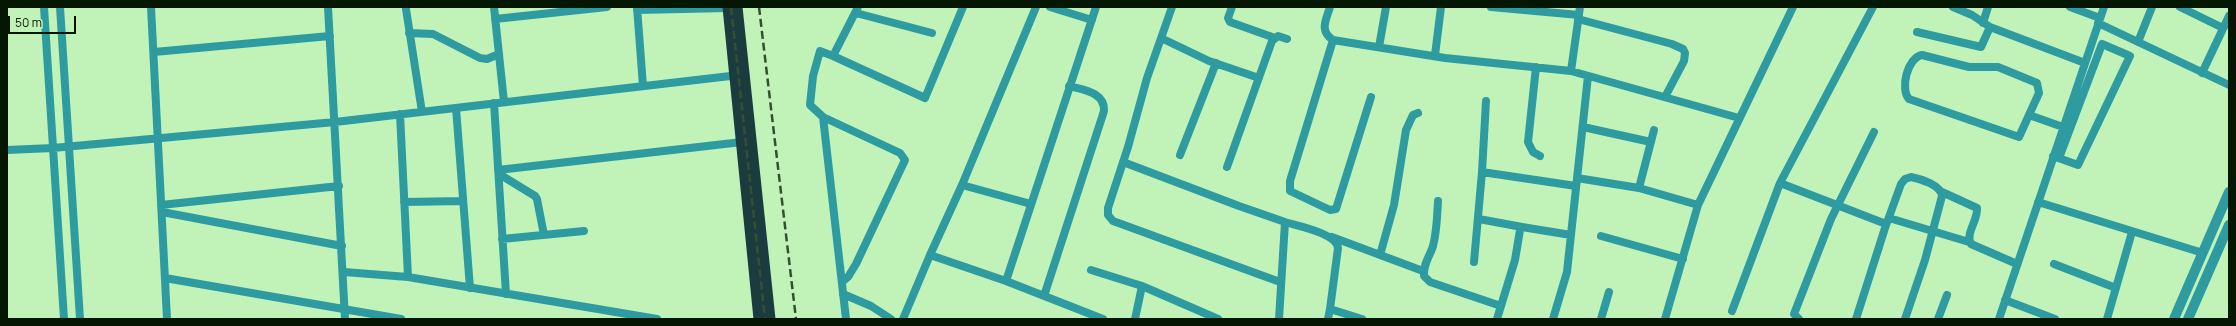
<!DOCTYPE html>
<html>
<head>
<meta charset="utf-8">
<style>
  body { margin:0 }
  #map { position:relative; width:2236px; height:326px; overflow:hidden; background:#c1f3b9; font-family:Manrope,sans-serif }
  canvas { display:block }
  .frame { position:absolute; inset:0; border:8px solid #051603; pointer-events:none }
  .scale { position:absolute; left:8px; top:16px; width:68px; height:18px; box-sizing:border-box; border:2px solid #051603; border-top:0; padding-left:5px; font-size:12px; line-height:14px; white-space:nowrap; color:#051603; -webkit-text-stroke:3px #c1f3b9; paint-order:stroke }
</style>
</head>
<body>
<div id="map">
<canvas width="2236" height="326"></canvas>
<div class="frame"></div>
<div class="scale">50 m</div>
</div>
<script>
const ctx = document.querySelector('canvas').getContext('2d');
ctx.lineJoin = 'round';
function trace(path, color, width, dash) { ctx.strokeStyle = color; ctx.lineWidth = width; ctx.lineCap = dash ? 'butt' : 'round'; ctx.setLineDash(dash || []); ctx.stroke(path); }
trace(new Path2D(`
  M44,7L64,319
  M60,7L80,319
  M151,7L167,319
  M328,7L345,319
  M494,7L504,102
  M637,7L643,86
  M1050,7L1092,20
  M1172,7L1147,78L1128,147L1108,208V215L1113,221L1280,282
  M1232,7L1228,18L1230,22L1275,38
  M1330,7C1326,20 1319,31 1333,40L1445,58L1571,71L1739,118
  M1491,7L1579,15
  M1953,7L1972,15L1990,27L2085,63
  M2070,7L2100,18
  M2180,7L2223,28
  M406,9L422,112
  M637,10L728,8
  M856,13L932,33
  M495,19L607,7
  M1578,19L1672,44L1683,49L1685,53L1684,61L1665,97
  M1983,23L1988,7
  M2098,23L2229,85
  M1917,32L1981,47L1990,27
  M409,33L433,34L480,58L487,59L499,54
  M1161,38L1209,61L1259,78
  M1333,40L1290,181V191L1330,210L1336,209L1371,97
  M2138,42L2152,7
  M1379,47L1386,7
  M154,52L330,36
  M1435,55L1441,7
  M1922,55L1969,67H1998L2037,83L2039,93L2019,137L1909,99C1900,89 1907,58 1922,55Z
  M833,56L925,98L963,7
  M1536,67L1528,142L1533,152L1540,156
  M1571,71L1580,7
  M2202,73L2229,16
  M494,103L506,294
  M456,108L470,288
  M400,114L408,277
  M2029,115L2063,127
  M823,117L846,319
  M1583,127L1651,142
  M7,150L53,148L335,122L739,75
  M1180,155L1216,63
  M2053,156L2078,165L2130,56L2102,44L2059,158
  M1123,162L1239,206L1285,222
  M1227,167L1272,41L1278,36L1287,39
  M498,170L742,142
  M1482,172L1486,101
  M499,174L535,196L537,199L544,235
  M1577,178L1639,188L1698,205
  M1780,183L1886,224
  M962,185L1031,204
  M1639,188L1654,130
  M1942,192L1977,208C1978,221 1965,233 1971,244L2017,264
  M1438,201C1437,216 1437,231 1433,246C1430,256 1423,264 1424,276L1430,282L1501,306
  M404,202L463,201
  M2038,202L2203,253
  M161,205L339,186
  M162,212L342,246
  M1889,218L1969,242
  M1479,219L1522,227
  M1601,236L1683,259
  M1332,237L1423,271
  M502,239L584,231
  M930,255L962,185L1036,7
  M1380,255L1394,205L1406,130L1413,115L1418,113
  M1474,262L1482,172L1576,186
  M2054,264L2116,288
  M1091,270L1142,286
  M344,272L408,277L657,319
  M165,278L401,319
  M1006,281L1096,7
  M842,282L848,277L856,264L905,160L900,153L823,117L810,105L813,76L820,51L833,56L858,7
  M843,294L871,306L891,319
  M1044,296L1104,111C1105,92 1083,90 1069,86
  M2005,300L2055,319
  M1732,311L1780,183L1873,7
  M903,319L930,255L1006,281L1103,319
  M1135,319L1142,286L1218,319
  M1279,319L1285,222C1298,226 1336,233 1338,248L1330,309L1362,319
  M1328,319L1330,309
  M1497,319L1515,260L1520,230L1522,227L1571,235
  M1553,319L1567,272L1588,76
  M1601,319L1609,292
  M1665,319L1698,205L1793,7
  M1799,319L1794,314L1831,219L1874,132
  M1856,319L1885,228L1901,184L1905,179L1911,177C1921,179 1941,185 1942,196L1925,260L1905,319
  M1938,319L1947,295
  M1999,319L2104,7
  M2107,319L2132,232`), '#2e9ba1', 8);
trace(new Path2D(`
  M2174,319L2229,192
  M2188,319L2229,225`), '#2e9ba1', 10);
trace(new Path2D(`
  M728,7L759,319
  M737,7L770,319`), '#1a3c3e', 11);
trace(new Path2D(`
  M731,7L765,319
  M759,7L796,319`), '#354f32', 2.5, [8, 4]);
</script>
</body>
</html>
